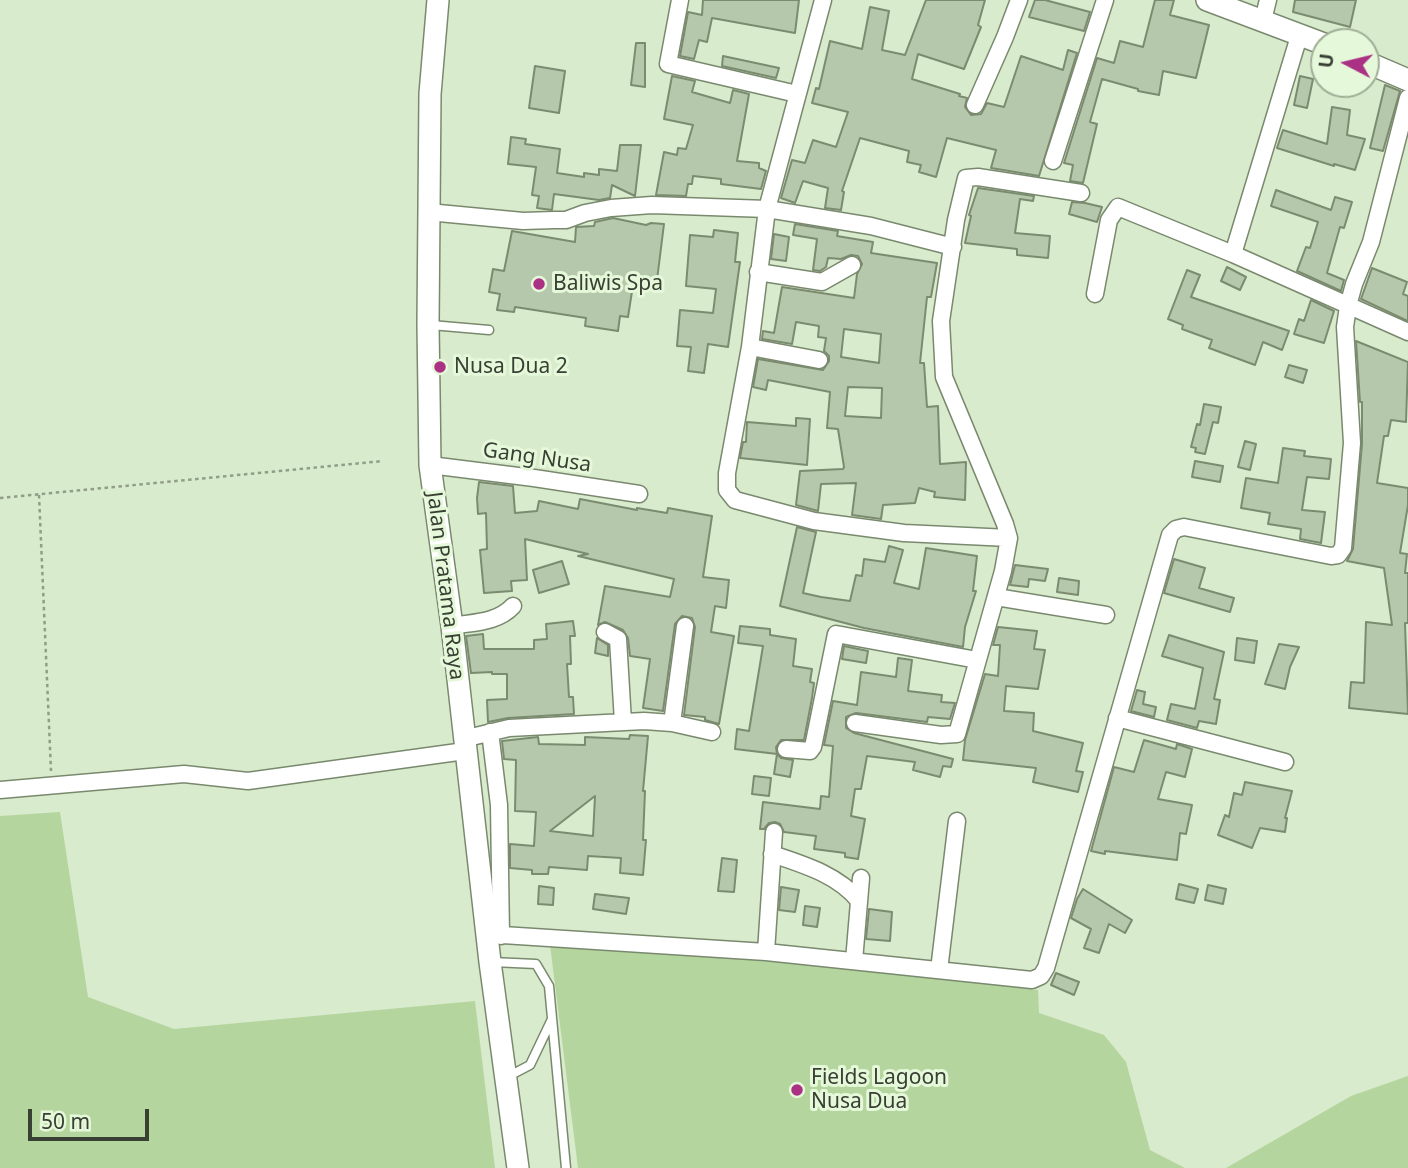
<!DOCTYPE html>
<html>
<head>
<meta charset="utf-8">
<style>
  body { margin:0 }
  #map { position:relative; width:1408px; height:1168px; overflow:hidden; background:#d9ebcd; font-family:"Noto Sans",sans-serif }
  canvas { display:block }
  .north { position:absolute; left:1310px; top:28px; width:70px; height:70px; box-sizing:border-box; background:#e6f8da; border:2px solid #a0ae97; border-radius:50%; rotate:277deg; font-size:19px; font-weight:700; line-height:28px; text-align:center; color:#383f33 }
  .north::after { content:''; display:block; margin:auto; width:24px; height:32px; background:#ab3184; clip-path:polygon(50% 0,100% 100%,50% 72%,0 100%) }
  .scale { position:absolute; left:28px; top:1109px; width:121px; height:32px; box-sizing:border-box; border:4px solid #383f33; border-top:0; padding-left:9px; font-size:21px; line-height:24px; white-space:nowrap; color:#383f33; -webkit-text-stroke:5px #e6f8da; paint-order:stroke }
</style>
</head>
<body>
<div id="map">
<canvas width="1408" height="1168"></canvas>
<div class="north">U</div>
<div class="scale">50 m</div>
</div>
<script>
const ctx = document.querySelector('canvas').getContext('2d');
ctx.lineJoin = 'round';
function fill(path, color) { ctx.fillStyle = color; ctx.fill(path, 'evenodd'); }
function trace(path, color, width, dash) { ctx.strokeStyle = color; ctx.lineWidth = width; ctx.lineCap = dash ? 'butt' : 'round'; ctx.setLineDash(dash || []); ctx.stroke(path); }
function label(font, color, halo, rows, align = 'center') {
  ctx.font = font + ' "Noto Sans",sans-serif'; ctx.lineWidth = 6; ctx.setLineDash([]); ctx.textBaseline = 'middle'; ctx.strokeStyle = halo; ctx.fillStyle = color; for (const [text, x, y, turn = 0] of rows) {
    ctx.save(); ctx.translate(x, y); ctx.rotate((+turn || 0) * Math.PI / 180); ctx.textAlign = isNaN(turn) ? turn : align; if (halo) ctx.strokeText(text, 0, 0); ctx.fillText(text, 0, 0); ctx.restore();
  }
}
fill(new Path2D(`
  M60,812L88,997L174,1029L475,1001L495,1168H0V816Z
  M549,937L890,970L1038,990L1039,1013L1104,1035L1126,1062L1150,1150L1185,1168H578Z
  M1408,1076V1168H1226L1351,1096Z`), '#b5d59f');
const building = new Path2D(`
  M703,0H799L795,33L712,18L707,42L699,40L694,59L680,56L688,12L702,15Z
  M926,0H985L978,25L981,27L964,69L918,54L912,79L960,94L959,96L967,98L965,107L971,115L981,114L987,103L1004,107L1021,56L1063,70L1068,50L1077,53L1039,176L991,168L996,150L947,138L936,177L919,172L921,165L907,162L909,151L860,138L842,191L844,192L841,210L825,208L828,188L803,181L795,203L781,198L792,160L805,163L813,140L836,147L848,112L812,103L816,88L819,89L830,41L862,49L870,7L889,11L882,50L905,55Z
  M1035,0H1045L1090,12L1084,31L1029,17Z
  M1155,0H1174L1170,15L1209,25L1196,78L1163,71L1159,95L1138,91V89L1102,79L1090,122L1097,124L1083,183L1070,181L1073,165L1064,163L1097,58L1114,63L1120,41L1143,47Z
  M1295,0H1356L1350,27L1293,12Z
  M636,43H645V87L631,85Z
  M723,56L779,68L776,78L722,66Z
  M535,66L565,71L559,113L529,108Z
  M672,76L695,81L692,92L730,103L733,90L749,94L737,161L759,163V168L766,171L761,189L721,184V179L693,176L692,184H688L686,196L656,195L664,152L677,155L678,148L686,149L693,125L664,119Z
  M1300,76L1313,79L1307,108L1294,105Z
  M1385,85L1400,91L1383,151L1370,148Z
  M1332,107L1350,110L1347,135L1365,139L1355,170L1334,164V166L1277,148L1283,130L1327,144Z
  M511,137L526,139L525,144L560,149L557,173L584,177V173L599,175V169L617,171L620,145H641L635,196L612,185L610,198L599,200L554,194L552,210L537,208L539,196L532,195L536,167L508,164Z
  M978,188L1034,196L1033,201L1020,199L1015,233L1050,236L1048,258L1017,255V249L965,243L971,216L969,215Z
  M1276,190L1331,210L1335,197L1352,202L1344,228L1340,227L1327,273L1344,280L1341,291L1297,271L1306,247L1310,248L1318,222L1271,206Z
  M1072,202L1085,203L1102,207L1097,222L1069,214Z
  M613,218L646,225L651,223L664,224L656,288L633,285L628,317L620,316L618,331L585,326L586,318L515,307L514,312L497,310L500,294L489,292L493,269L504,271L512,231L575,242L576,227L594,226L595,222Z
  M795,224L838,231L837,236L873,242L871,253L937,263L931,297H927L920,363H924L927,407L938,406L940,464L966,462L965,500L934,497L935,492L919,488L915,503L883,505L881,519L852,515L856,483L821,484L818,511L796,505L800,471L843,469L844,467L838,429L827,428L830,392L768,380L766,390L753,387L758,359L823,370L829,361V356L824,351L826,338L818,337L819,326L796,322L792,344L762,339L763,331L774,333L782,287L854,298L857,274L862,264L858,256L851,255L841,259L828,258L826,267L820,271L813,270L817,239L793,235ZM844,329L881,334L879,363L841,357ZM848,387L882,388L881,418L845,416Z
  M714,230L738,233L735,262H740L728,347L708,344L704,373L688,371L691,347L677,346L680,310L713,313L716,289L686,286L690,235L713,237Z
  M774,234L789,237L786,261L771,259Z
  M1227,267L1246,277L1240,290L1221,281Z
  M1372,268L1407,282L1403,294L1408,296V321L1361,299Z
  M1187,270L1200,275L1191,297L1289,331L1282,350L1263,342L1255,365L1209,348L1212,340L1182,329L1183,325L1168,319Z
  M1311,300L1334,311L1324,343L1294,334L1299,319L1304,321Z
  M1356,341L1408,362L1406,422L1391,420L1388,436H1384L1377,483L1408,488V505L1400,553L1407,554L1405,573H1408V623H1405L1408,714L1349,708L1351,682L1364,683L1366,622L1392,625L1384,568L1347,561L1353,549L1362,444V402H1360Z
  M1289,365L1307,370L1303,383L1285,377Z
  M1204,404L1221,407L1218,423L1213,422L1205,454L1195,452L1196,448L1191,447L1197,424L1200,425Z
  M796,418L810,419L807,465L740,458L743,442H746L747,422L796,426Z
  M1245,441L1256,444L1250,470L1238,467Z
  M1283,448L1305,451L1304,456L1331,459L1329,479L1307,477L1302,510L1325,512L1321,543L1300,539L1301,529L1268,524L1270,513L1241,508L1246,478L1278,483Z
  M1195,461L1223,466L1220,482L1192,477Z
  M479,482L513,486L515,513L537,511L539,501L578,509L580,499L637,510V508L667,513L668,508L712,516L703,577L729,580L726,608L715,606L711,632L734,636L719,724L705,720V717L684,715L695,627L692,618L682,616L675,624L663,711L643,708L650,659L630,656L628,638L623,630L605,622L598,625L605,586L670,597L674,579L578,556L588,554L525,539L527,580L511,581L512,591L484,593L480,550L487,549L486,513L478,514L477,498Z
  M797,527L816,532L803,593L821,597L850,601L856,575L862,576L864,559L885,562L889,546L903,550L894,583L919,589L926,548L977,556L973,591H976L965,627L963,647L864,628L780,606Z
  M1174,559L1205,568L1199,588L1234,598L1230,612L1164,593Z
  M562,561L569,584L539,593L533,570Z
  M1015,565L1048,569L1045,581L1029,579L1028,587L1010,585Z
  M1059,578L1079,581L1078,595L1057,592Z
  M573,621L575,636H570L571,664H567L569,697H573L574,714L508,718L488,722L487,700L507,699V674H492V672L471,673L466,636L483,634L484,649H534V640L547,639L546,624Z
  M740,626L770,629V635L796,639L793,666L812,669L810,682L814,683L812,698L804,740H781L776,747L777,754L735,749L737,729L749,731L763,646L738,643Z
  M998,627L1037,631L1034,649L1045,650L1038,689L1006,686L1004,711L1034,713L1033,731L1083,743L1076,771L1083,772L1078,792L1033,782L1036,768L963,760L965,740L985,674L998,676L1000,645H993Z
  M1169,635L1224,652L1214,699L1220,700L1216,724L1199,721L1197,728L1167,720L1171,704L1195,709L1203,668L1162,656Z
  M597,638L608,645V656L595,653Z
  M1237,638L1257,641L1254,663L1235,660Z
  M1279,644L1299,647L1290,667L1285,689L1265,684Z
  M844,646L868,651L866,663L842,659Z
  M898,658L912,660L908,691L942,695L941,702L955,703L950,719L928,717L927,722L856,713L846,717V728L854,733L953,759L951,767L943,766L940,777L913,770L915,762L867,756L861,789H855L851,816L865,819L858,859L845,857V853L814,849L816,836L784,832L780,824L775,822L769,823L764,829H760L763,802L820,809L821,796L829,797L833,746L824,745L833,701L857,705L861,672L896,677Z
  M1137,690L1145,692L1143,704L1156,707L1154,717L1131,711Z
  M630,735L648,736L643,791H645L643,840H646L643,875L620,873L621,858L588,856L587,870L549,867L548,874H532V870L510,868V844L534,846L536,812L515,811L516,760L504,759L502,741L538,737L539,744L585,745V737L629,739ZM595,796L593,836L550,831Z
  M1144,740L1176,749L1177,744L1192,749L1185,777L1166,772L1158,799L1192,805L1186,834L1180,833L1177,860L1105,851V854L1091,851L1114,767L1134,772Z
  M777,754L781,758L793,760L790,777L774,774Z
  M754,776L771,778L769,796L752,794Z
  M1245,782L1292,791L1285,818H1287L1285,832L1260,828L1252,848L1218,835L1225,815L1229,817L1234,793L1242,795Z
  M722,858L737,860L734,892L718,891Z
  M1179,884L1198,889L1194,903L1176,899Z
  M1208,885L1226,889L1223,904L1205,900Z
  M539,886L554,888L553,905L538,904Z
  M781,887L799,890L795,912L779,910Z
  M1083,889L1132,920L1125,933L1109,924L1099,953L1084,948L1091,929L1071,918L1077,899Z
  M595,894L629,898L626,914L593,909Z
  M805,906L820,908L817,927L803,925Z
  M869,909L892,912L890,941L866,939Z
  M1056,973L1079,982L1074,995L1051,985Z`);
fill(building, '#b6c8ab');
trace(building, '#7b8b70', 2);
const lane = new Path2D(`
  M431,325L489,330
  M492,962L536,964L549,986L566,1168
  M509,1076L530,1065L552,1019`);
const street = new Path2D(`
  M680,0L668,64L797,94
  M823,0L767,209L750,347L727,473V490L735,500L814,521L904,533L1009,538
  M1263,20L1268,0
  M975,105L1005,37L1019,0
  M1053,161L1105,0
  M428,212L523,221L554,220H566L585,213L611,208L652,205L767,209L871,226L953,247
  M1233,254L1300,33
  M758,272L822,282L852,265
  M1095,294L1109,220L1118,207L1233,254L1408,332
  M750,347L819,360
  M430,465L534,478L639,494
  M996,597L1106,615
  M452,626C474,622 497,623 513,606
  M605,632L618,639L623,722
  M1117,718L1285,762
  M672,723L685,626
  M855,723L941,735L957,734L1003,571L1009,538L1005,524L944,377L941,321L956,220L966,178L978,177L1081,193
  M490,732L499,805L501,936
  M463,739L509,728L644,721L672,723L712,732
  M786,749L810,751L813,747L836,634L977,660
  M0,790L184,774L248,781L465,751
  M772,854C802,864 839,875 859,901
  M487,934L766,952L1032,980L1041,976L1046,968L1170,535L1176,529L1184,527L1331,556L1338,555L1343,548L1352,443L1345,327L1348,306L1354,284L1371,242L1408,98
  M766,952L774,832
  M854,961L861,878
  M939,970L957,821`);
const secondary = new Path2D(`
  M438,0L430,94L428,324L430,465L452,626L490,962L518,1168
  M1207,0L1324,44
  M1366,62L1408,80`);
trace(lane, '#79896e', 11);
trace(street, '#79896e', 19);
trace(secondary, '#79896e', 24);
trace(new Path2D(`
  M39,495L51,771
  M0,498L383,461`), '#909d87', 2.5, [3.5, 3.5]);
trace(lane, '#fff', 8);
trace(street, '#fff', 16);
trace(secondary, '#fff', 21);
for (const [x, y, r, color] of [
  [539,284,7,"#ab3184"],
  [440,367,7,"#ab3184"],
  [797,1090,7,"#ab3184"]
]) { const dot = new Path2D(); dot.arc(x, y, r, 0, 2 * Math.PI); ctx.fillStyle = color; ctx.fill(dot); trace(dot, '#e6f8da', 2.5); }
label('21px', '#383f33', '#e6f8da', [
  ["Baliwis Spa",553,284],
  ["Nusa Dua 2",454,367],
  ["Fields Lagoon",811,1078],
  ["Nusa Dua",811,1102]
], 'left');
label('21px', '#383f33', '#e6f8da', [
  ["Gang Nusa",537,458,8],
  ["Jalan Pratama Raya",445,586,83]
]);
</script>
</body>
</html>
